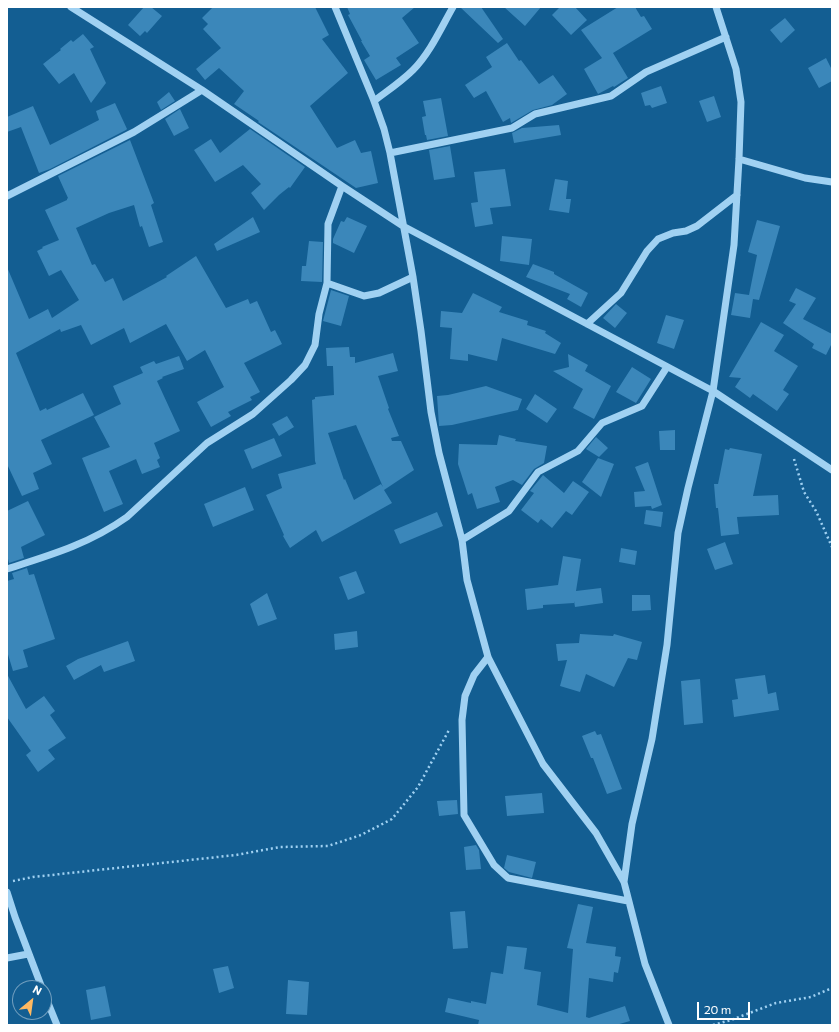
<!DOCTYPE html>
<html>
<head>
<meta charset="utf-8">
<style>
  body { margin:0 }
  #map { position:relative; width:839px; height:1032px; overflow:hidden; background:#135e92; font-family:Commissioner,sans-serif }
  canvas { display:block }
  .frame { position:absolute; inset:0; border:8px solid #fff; pointer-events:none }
  .north { position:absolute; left:12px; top:980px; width:40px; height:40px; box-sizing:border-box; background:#135e92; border:1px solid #719ebe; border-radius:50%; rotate:29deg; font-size:11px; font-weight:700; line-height:16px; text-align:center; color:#fff }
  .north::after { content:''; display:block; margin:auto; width:14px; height:18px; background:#ffb961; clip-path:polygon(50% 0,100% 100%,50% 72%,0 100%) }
  .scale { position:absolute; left:697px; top:1002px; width:53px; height:18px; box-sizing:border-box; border:2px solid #fff; border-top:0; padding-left:5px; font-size:12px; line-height:14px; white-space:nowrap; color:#fff; -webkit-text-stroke:3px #135e92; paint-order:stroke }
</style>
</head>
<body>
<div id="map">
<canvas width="839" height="1032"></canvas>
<div class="frame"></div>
<div class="north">N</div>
<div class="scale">20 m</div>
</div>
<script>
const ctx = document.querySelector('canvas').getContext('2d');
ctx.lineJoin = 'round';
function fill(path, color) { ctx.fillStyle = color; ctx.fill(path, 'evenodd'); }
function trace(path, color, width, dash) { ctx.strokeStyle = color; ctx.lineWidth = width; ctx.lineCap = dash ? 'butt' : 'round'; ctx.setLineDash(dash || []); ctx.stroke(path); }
fill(new Path2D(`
  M144,7H151L162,16L147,33L145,31L140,36L128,25Z
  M213,7H315L329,35L322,39L348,73L310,106L337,148L355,140L361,153L371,151L378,183L356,188L258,122L259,121L234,104L244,91L219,68L205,80L196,69L221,48L203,29L208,24L202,18Z
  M347,7H415L402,18L419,43L396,58L401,65L376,80L364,60L370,56L361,41H362L348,15L350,14Z
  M460,7H481L503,39L498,43Z
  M504,7H541L525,26Z
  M560,7H575L587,20L571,35L552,15Z
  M618,7H635L641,17L644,16L652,29L613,53L628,78L614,87L613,86L598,94L584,69L602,58L581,30Z
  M785,18L795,30L781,43L770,30Z
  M83,34L94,47L90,49L106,83L91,103L74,73L59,84L43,64L61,50L60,49L71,40L73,42Z
  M507,43L519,61L521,60L539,84L553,75L567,94L552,105L533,110L511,123L510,118L503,122L486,91L474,98L465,85L492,67L486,57Z
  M826,58L832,70V81L819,88L808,68Z
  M661,86L667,103L652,108L650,105L645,106L641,93Z
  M169,92L175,101L161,110L157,102Z
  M714,96L721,117L707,122L699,101Z
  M441,98L448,136L427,140L426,135H425L422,117L426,116L423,101Z
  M115,103L127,129L126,130L50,169L39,173L21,127L7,132V117L33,106L50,145L99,120L96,111Z
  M180,109L189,128L174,136L165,119Z
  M559,125L561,135L514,143L512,133L522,128Z
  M250,129L305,167L290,188L289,187L279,195L264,210L251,193L261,184L243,165L215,182L194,150L211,139L220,153Z
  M130,140L154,203L151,205L163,242L149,247L142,226L140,227L134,205L109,213L76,228L92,265L95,264L105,282L113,278L123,301L167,277L166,276L196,256L226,308L248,299L250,304L257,301L271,332L275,330L282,344L244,363L260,392L250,397L252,400L228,412L231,416L211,427L197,402L224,387L205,350L187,361L166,324L130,343L124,328L91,345L81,325L61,332L60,329L16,353L40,411L46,408L47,410L83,393L94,415L41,440L52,464L33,473L39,489L22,496L7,464V267L29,319L48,309L52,318L79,300L61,270L49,276L37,251L43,248L42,247L59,240L45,210L67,200V199L68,198L58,176Z
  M450,146L455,177L434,180L429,150Z
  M505,169L511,206L490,208L493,224L475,227L471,203L478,202L474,172Z
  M555,179L568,181L566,199H571L569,213L549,210Z
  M253,217L260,232L217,251L214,244Z
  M347,217L367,226L354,253L333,243V239L341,221L344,222Z
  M757,220L780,226L759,300L753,299L750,318L731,315L735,293L749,295L757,255L748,252Z
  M502,236L532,239L529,265L500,261Z
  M309,241L323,242L322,282L301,281L302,266H306Z
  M533,264L554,272V274L588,293L581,307L567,299L570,294L526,277Z
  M796,288L816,298L803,319L832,334V343L826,355L812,348L814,344L783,323L796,304L789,301Z
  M331,290L349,296L341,326L323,321Z
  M473,293L502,307L499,312L528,321L527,325L546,331L545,333L561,343L555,354L502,338L497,361L468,354V361L450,359L452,328L440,327L441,311L462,313Z
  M616,304L627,313L615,328L603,318Z
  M666,315L684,320L674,349L657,343Z
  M761,322L784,335L774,351L798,366L783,390L789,394L777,411L753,394L750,398L735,387L741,378L729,377Z
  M349,347L350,357H355V363L393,353L398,371L378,376L389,408L388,409L399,436L391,438L392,441H401L414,470L384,490L392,503L322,542L316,530L290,548L283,536L284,535L266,495L282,488L278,474L316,464L315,461L312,400L315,399V397L334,395L333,366H327L326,348ZM356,425L383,487L381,484L354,500L345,479L344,480L328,433Z
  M568,354L588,365L585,371L611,386L594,419L573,408L583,389L553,371L569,367Z
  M179,356L184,369L162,377L163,378L157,381L180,431L154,443L160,458L157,460L160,467L142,474L136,459L109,471L123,504L104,512L82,458L110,447L94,417L121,404L113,386L143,373L140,367L154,361L156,364Z
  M632,367L651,379L636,403L616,392Z
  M486,386L522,399L518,410L452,425L439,426L437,396L448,395Z
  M535,394L557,409L547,423L526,409Z
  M287,416L294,427L279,436L272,424Z
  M675,430V450H660L659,431Z
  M499,435L516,439L515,441L547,446L544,463L534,469L522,485L513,480L495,487L500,502L477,509L472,493L468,495L458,464L459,444L497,445Z
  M596,437L608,448L599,457L586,449Z
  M274,438L282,456L252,469L244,450Z
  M730,448L762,454L753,496L778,495L779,515L737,517L739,534L721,536L718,508H716L714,484H718L725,449L729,450Z
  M598,458L614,464L601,497L582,482Z
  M648,462L662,505L652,509L651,506L635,507L634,492L645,491L635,467Z
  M543,475L564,493L573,481L589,492L572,515L566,511L552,528L541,519L538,523L521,510L534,493L530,491Z
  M245,487L254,510L213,527L204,504Z
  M28,501L45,535L21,547L24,558L9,563L7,555V511Z
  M646,510L663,512L661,527L644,524Z
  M437,512L443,526L400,544L394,530Z
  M725,542L733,564L715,570L707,549Z
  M621,548L637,551L635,565L619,562Z
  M563,556L581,559L576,591L601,588L603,603L575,607L574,601V603L543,605V608L527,610L525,589L558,585Z
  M27,568L29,575L34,574L55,639L23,650L28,667L13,671L7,651V581L14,579L12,573Z
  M356,571L365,593L348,600L339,577Z
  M267,593L277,619L258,626L250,604Z
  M632,595H650L651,610L632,611Z
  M357,631L358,647L335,650L334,634Z
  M580,634L613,636L614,634L642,642L637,660L628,658L614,687L586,674L580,692L560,686L567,660L558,661L556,644L579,643Z
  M128,641L135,661L104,672L101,665L74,680L66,666L78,659Z
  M7,674L26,709L44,696L55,711L50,715L66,738L48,750L55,759L38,772L26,755L31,751L7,717Z
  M765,675L768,694L776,692L779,710L734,717L732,700L738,699L735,679Z
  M700,679L703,723L684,725L681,681Z
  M595,731L597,735L601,734L622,789L607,794L593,758H591L582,736Z
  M542,793L544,813L507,816L505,796Z
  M457,800L458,814L439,816L437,801Z
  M476,845L479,850L481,869L466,870L464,847Z
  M507,855L536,862L532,878L509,872L504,868Z
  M578,904L593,907L586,943L616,947L615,956L621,957L618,973L614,972L613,982L589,978L586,1017L589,1018L625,1006L630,1021L616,1025H478L479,1020L445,1012L448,998L471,1003V1001L486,1004L491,972L503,974L507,946L527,948L524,969L541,972L537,1005L568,1013L573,949L567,948Z
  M465,911L468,948L453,949L450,912Z
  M228,966L234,988L219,993L213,969Z
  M288,980L309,982L307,1015L286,1014Z
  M105,986L111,1016L91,1020L86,990Z`), '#3b87ba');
trace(new Path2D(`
  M794,459L804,492L816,511L832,547
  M13,881L33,877L236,855L280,847L328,846L361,835L392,819L418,787L449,730
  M713,1025L731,1020L776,1003L811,997L832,988`), '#a0d1f2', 2.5, [2, 3]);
trace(new Path2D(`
  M71,7L202,90L342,186L403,226L713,391L832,470
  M335,7L374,101L384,129L390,153L413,277L421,331L431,412L439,453L462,540L467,580L488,657L543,764L596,833L624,882L645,964L669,1025
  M374,101C387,91 401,82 413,70C430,53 441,28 453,7
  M390,153L512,128L535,114L611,96L646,72L726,37
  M739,159L805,178L832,182
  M7,196L134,132L202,90
  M327,283L364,296L379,293L413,277
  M587,324L621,293L647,251L658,239L673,233L686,231L697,226L737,195
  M462,540L509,511L538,472L578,451L602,423L642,406L667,367
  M7,569C51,555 89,544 127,517L207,443L253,414L291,380L305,365L315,345L319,314L327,283L328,224L342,186
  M488,657L474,675L465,696L462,720L464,815L494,865L508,878L628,901
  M624,882L632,824L652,739L667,645L678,533L688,488L713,391L734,245L739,159L741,102L736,69L716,7
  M7,892L15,917L42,988
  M7,958L28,954
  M44,993L57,1025`), '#a0d1f2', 7);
</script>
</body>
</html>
